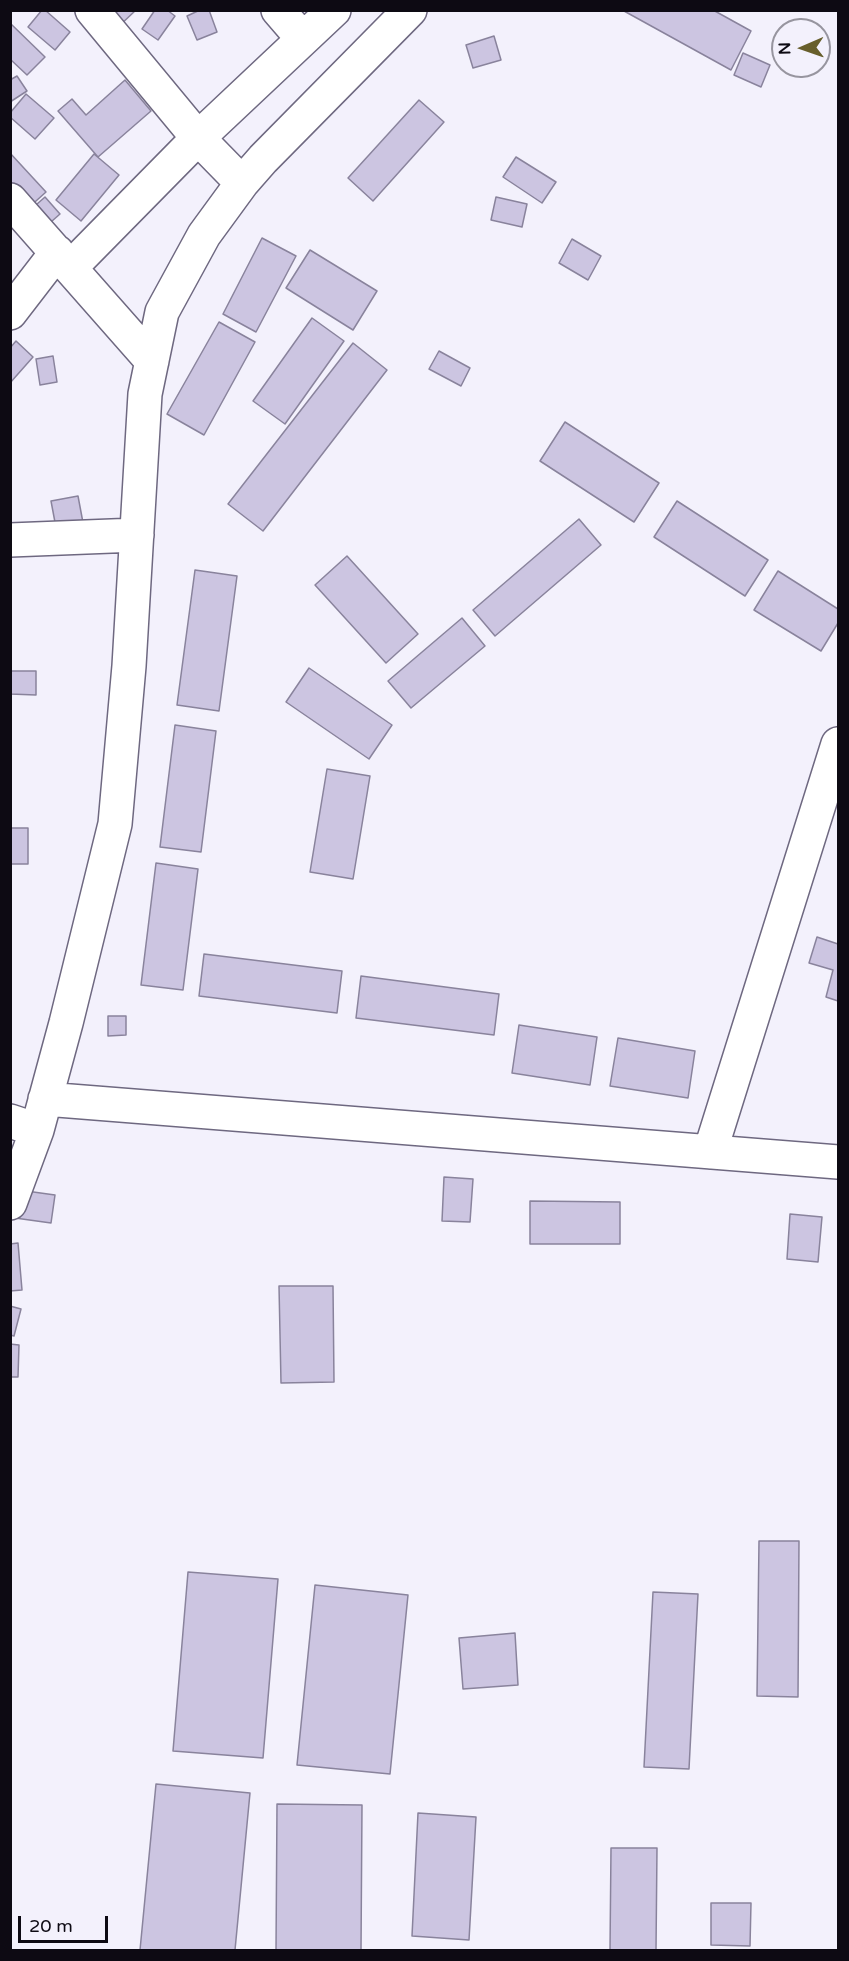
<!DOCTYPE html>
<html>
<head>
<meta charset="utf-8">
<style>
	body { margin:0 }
	#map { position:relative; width:849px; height:1961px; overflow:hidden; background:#f3f1fc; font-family:"Varela Round",sans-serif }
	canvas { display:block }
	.frame { position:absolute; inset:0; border:12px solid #0d0a13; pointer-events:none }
	.north { position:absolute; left:771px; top:18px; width:60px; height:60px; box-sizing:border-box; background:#f3f1fc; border:2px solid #97959f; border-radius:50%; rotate:268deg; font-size:16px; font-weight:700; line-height:24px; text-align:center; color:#0d0a13 }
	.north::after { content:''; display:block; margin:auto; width:21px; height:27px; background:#675e2b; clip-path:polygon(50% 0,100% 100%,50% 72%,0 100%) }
	.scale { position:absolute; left:18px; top:1916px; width:90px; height:27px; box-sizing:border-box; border:3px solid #0d0a13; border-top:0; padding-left:8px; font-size:18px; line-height:21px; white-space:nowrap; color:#0d0a13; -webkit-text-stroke:4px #f3f1fc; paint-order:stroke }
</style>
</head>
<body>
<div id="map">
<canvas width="849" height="1961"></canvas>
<div class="frame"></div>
<div class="north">N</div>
<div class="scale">20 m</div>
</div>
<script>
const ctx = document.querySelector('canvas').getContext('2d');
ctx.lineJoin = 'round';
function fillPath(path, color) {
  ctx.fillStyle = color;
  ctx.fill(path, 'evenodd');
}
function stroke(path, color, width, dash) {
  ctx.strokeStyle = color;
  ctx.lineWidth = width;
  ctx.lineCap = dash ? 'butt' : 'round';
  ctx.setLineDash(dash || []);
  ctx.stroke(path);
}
const building = new Path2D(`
	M 42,10 L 45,10 L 70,32 L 55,50 L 28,27 Z
	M 100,10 L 136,10 L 117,28 Z
	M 155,10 L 167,10 L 175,16 L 158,40 L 142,29 Z
	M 200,10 L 209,10 L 217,32 L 197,40 L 187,16 Z
	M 713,10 L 751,31 L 731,70 L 624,11 Z
	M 10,23 L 45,57 L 27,75 L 10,59 Z
	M 494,36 L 501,60 L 473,68 L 466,45 Z
	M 743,53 L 770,65 L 761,87 L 734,75 Z
	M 17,76 L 27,91 L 10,102 L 10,80 Z
	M 125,80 L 151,111 L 98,157 L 58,111 L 72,99 L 86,115 Z
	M 26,94 L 54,118 L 35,139 L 10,117 L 10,113 Z
	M 419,100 L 444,122 L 373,201 L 348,178 Z
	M 10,153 L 46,192 L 26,210 L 10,193 Z
	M 94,154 L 119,175 L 81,221 L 56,200 Z
	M 516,157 L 556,182 L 542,203 L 503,177 Z
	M 45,197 L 60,214 L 43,229 L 28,212 Z
	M 496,197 L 527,204 L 522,227 L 491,220 Z
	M 262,238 L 296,256 L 256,332 L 223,314 Z
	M 572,239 L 601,256 L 588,280 L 559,263 Z
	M 310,250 L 377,291 L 353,330 L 286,288 Z
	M 312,318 L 344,341 L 285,424 L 253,401 Z
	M 219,322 L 255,342 L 204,435 L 167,414 Z
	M 16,341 L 33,357 L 10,383 L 10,348 Z
	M 353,343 L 387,370 L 263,531 L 228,504 Z
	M 439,351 L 470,368 L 461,386 L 429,369 Z
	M 53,356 L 57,382 L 40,385 L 36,359 Z
	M 565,422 L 659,483 L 634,522 L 540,461 Z
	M 78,496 L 84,528 L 57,533 L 51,501 Z
	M 677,501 L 768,560 L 745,596 L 654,537 Z
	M 579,519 L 601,545 L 495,636 L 473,610 Z
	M 347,556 L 418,634 L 386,663 L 315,585 Z
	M 195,570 L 237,576 L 219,711 L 177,705 Z
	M 778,571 L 838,609 L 838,623 L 821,651 L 754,610 Z
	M 462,618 L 485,646 L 411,708 L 388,681 Z
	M 309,668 L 392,725 L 369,759 L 286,702 Z
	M 10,671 L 36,671 L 36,695 L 10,694 Z
	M 175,725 L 216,731 L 201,852 L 160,847 Z
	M 327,769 L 370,776 L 353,879 L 310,872 Z
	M 10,828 L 28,828 L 28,864 L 10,864 Z
	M 156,863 L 198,869 L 183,990 L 141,985 Z
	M 817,937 L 838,944 L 838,1001 L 826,997 L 833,970 L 809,963 Z
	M 204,954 L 342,971 L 337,1013 L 199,996 Z
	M 361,976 L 499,994 L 494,1035 L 356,1018 Z
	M 108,1016 L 126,1016 L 126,1035 L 108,1036 Z
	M 519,1025 L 597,1037 L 590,1085 L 512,1073 Z
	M 618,1038 L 695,1051 L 688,1098 L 610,1086 Z
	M 444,1177 L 473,1179 L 470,1222 L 442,1221 Z
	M 19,1190 L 55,1195 L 51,1223 L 15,1218 Z
	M 530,1201 L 620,1202 L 620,1244 L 530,1244 Z
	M 790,1214 L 822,1217 L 818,1262 L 787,1259 Z
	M 18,1243 L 22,1290 L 10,1291 L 10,1244 Z
	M 279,1286 L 333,1286 L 334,1382 L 281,1383 Z
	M 10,1306 L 21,1309 L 14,1336 L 10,1335 Z
	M 10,1344 L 19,1345 L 18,1377 L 10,1377 Z
	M 759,1541 L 799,1541 L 798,1697 L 757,1696 Z
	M 188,1572 L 278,1579 L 263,1758 L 173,1751 Z
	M 315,1585 L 408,1595 L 390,1774 L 297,1765 Z
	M 653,1592 L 698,1594 L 689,1769 L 644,1767 Z
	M 515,1633 L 518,1685 L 463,1689 L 459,1638 Z
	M 156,1784 L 250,1793 L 235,1950 L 140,1950 Z
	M 277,1804 L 362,1805 L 361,1950 L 276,1950 Z
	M 418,1813 L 476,1817 L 469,1940 L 412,1936 Z
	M 611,1848 L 657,1848 L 656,1950 L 610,1950 Z
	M 711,1903 L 751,1903 L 750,1946 L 711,1945 Z`);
const street = new Path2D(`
	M 92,10 L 198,138 L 242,183
	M 278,10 L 303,39
	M 10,200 L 152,361
	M 70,268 L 198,138 L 334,10
	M 10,313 L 57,252
	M 10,540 L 137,535
	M 45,1099 L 838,1162
	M 10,1121 L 37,1130
	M 710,1152 L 838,744
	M 10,1203 L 37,1130 L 66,1023 L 115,824 L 129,666 L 145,394 L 162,312 L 204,235 L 242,183 L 263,159 L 410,10`);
fillPath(building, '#ccc5e1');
stroke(building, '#89839c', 1.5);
stroke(street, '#6e6880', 36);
stroke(street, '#fff', 33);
</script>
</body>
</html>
